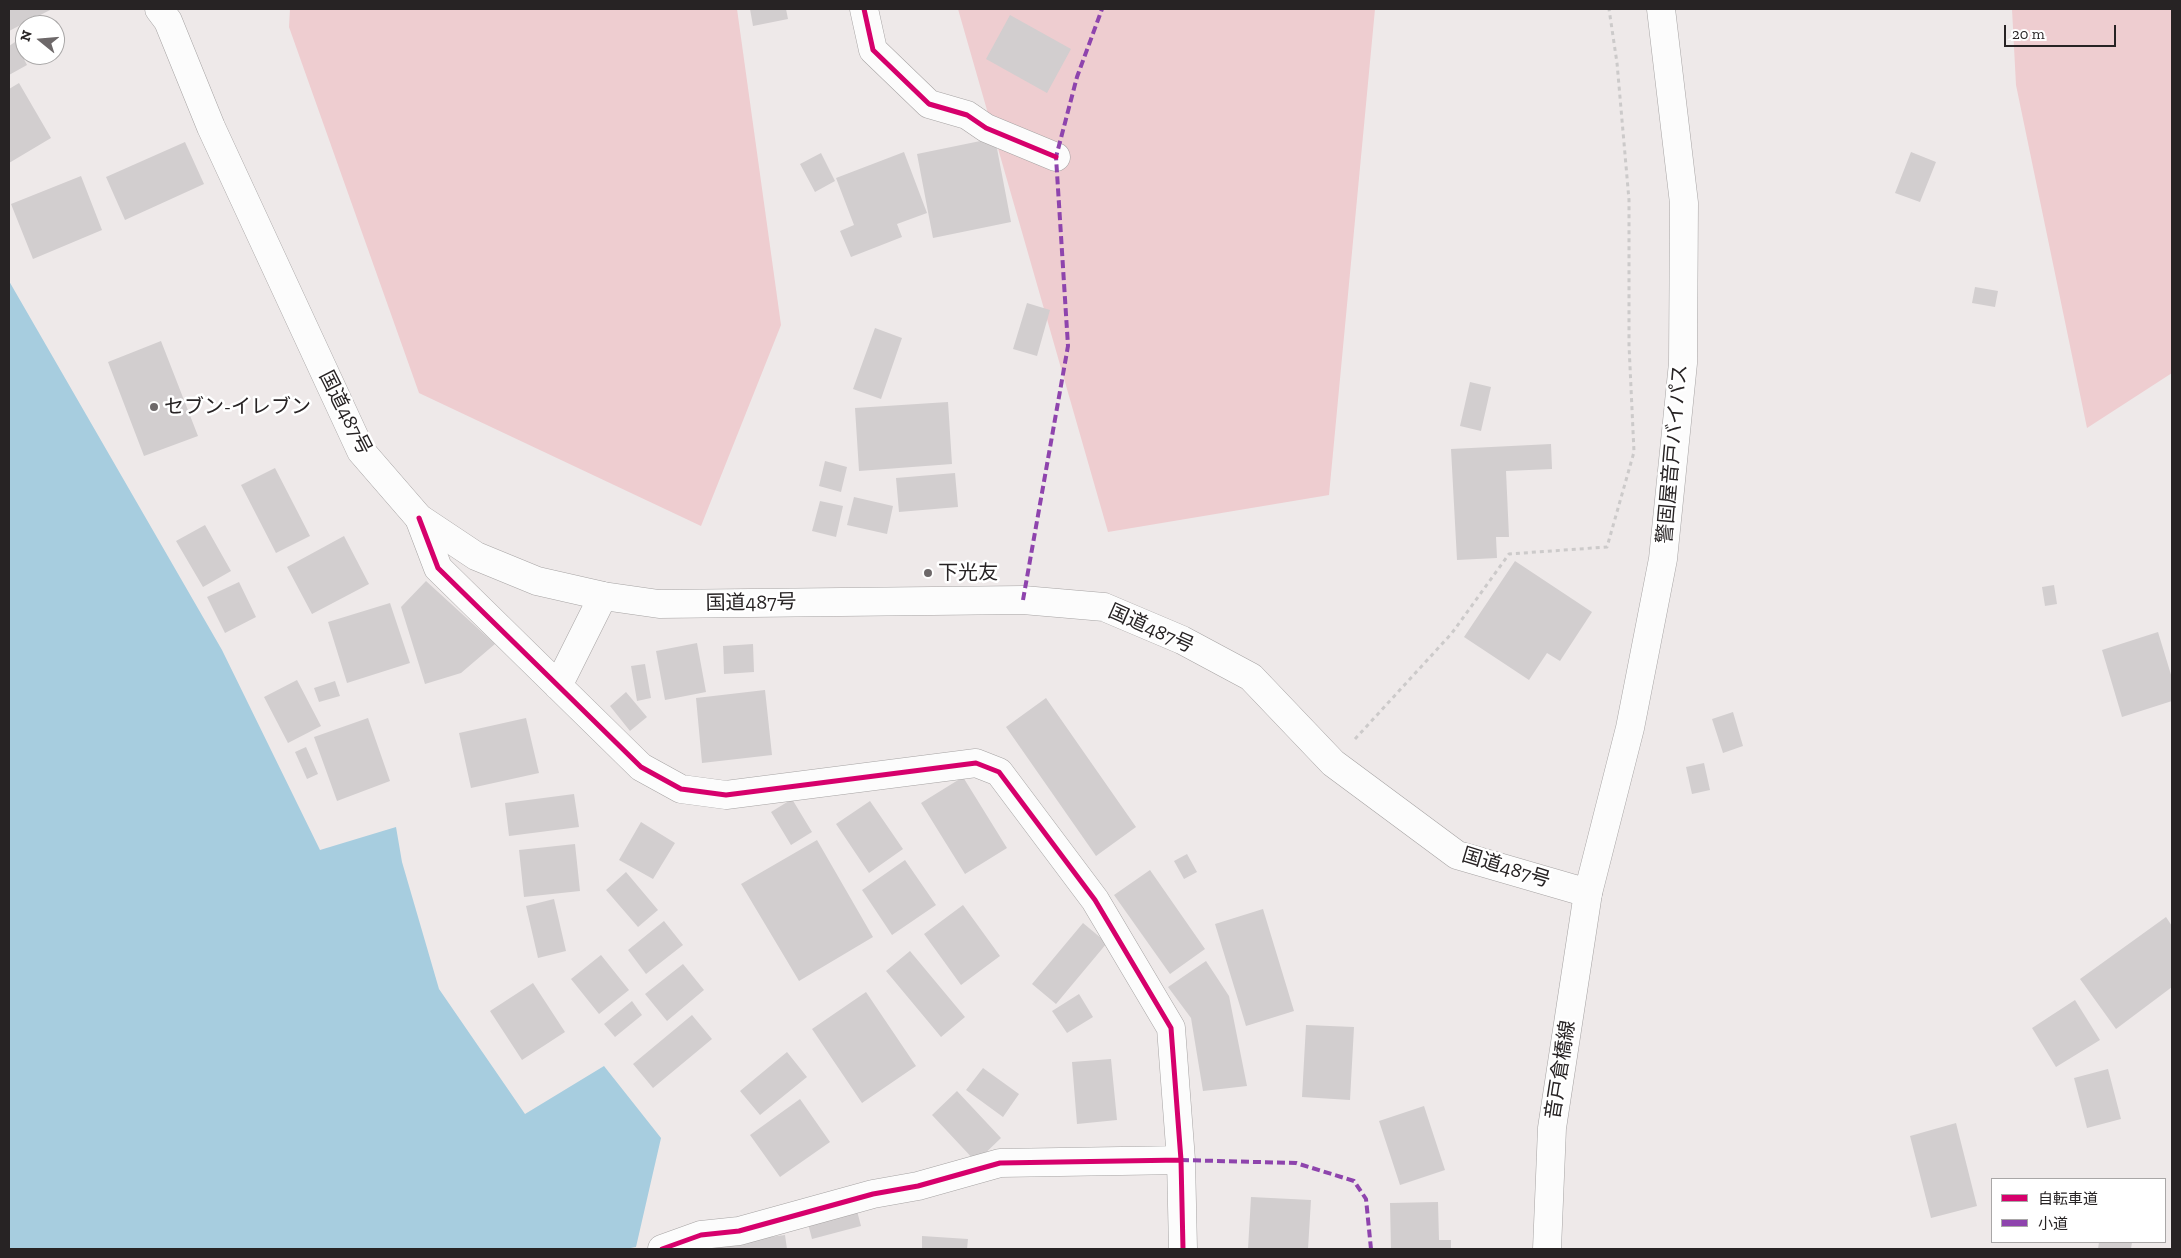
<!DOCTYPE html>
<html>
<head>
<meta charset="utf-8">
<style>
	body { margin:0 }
	#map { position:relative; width:2181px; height:1258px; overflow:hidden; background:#eee9e9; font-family:"Zilla Slab","Noto Sans JP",serif }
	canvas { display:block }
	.frame { position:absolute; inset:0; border:10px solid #272324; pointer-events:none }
	.legend { position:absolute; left:1991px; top:1178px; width:175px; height:65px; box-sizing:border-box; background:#fff; border:1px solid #a9a7a7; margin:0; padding:6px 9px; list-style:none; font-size:15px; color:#272324 }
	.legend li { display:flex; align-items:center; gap:10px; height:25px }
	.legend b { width:25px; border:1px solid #a9a7a7 }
	.north { position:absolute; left:15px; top:15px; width:50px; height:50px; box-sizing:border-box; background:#fff; border:1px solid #a9a7a7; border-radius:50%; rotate:287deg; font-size:14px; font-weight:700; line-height:20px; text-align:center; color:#272324 }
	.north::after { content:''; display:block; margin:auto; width:18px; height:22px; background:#6d6869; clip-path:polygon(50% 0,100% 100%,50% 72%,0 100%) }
	.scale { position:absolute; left:2004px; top:25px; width:112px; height:22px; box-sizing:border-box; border:2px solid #272324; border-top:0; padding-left:6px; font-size:15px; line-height:18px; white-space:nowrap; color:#272324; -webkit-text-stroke:4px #fff; paint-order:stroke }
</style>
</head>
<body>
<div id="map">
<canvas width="2181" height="1258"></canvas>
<div class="frame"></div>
<ul class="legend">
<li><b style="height:6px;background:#d6006c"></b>自転車道</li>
<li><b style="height:6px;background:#8e44ad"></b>小道</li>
</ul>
<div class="north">N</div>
<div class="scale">20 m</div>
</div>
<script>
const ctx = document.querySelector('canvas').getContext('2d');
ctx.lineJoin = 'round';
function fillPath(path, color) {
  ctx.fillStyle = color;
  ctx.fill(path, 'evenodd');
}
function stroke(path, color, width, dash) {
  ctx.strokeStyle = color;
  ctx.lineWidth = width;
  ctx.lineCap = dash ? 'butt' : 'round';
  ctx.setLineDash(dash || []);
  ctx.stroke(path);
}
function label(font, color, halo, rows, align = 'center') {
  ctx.font = font + ' "Zilla Slab","Noto Sans JP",serif';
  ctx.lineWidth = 5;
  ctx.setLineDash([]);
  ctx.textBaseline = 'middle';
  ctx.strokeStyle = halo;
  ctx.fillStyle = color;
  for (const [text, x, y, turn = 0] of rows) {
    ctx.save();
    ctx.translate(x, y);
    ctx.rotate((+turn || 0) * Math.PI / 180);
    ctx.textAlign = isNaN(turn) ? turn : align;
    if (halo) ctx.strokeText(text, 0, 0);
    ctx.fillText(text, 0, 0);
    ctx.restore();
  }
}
const green = new Path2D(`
	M 290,9 L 737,9 L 781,325 L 701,526 L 419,393 L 289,27 Z
	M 958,9 L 1375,9 L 1329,495 L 1108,532 Z
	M 2012,9 L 2172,9 L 2172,373 L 2087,428 L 2016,85 Z`);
const water = new Path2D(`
	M 9,281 L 222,650 L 320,850 L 396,827 L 402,862 L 439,989 L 525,1114 L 604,1066 L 661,1138 L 636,1247 L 625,1249 L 9,1249 Z`);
const building = new Path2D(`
	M 9,9 L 52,9 L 9,31 Z
	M 750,9 L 786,9 L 788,19 L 753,26 Z
	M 1010,15 L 1071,49 L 1047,93 L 986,59 Z
	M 15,42 L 27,65 L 9,75 L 9,46 Z
	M 19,83 L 51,138 L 9,163 L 9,89 Z
	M 995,138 L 1011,222 L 933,238 L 917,154 Z
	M 185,142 L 204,184 L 125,220 L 106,177 Z
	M 904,152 L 927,213 L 897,224 L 902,237 L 851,257 L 840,231 L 854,225 L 836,178 Z
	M 1911,152 L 1936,162 L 1920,202 L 1895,193 Z
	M 821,153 L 835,181 L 815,192 L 800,164 Z
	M 81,176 L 102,230 L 33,259 L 11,204 Z
	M 1975,287 L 1998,291 L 1995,307 L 1972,303 Z
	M 1027,303 L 1050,310 L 1037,356 L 1013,349 Z
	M 875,328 L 902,338 L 881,399 L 853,389 Z
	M 161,341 L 198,436 L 144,456 L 108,362 Z
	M 1470,382 L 1491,387 L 1481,431 L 1460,426 Z
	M 948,402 L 952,464 L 859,471 L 855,408 Z
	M 1551,444 L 1552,469 L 1506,471 L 1509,537 L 1496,537 L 1497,558 L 1457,560 L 1451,449 Z
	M 825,461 L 847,467 L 841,492 L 819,486 Z
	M 275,468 L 310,536 L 276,553 L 241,485 Z
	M 955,473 L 958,507 L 899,512 L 896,478 Z
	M 854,497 L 893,506 L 887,534 L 847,525 Z
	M 820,501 L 843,506 L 836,537 L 812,531 Z
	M 205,525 L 231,571 L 203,587 L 176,541 Z
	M 344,536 L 369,584 L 312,614 L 287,567 Z
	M 1515,561 L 1592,612 L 1560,661 L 1547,653 L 1529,680 L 1464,637 Z
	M 426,581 L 495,644 L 461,673 L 425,684 L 401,607 Z
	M 239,582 L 256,617 L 225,633 L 207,597 Z
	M 2054,585 L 2057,604 L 2045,606 L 2042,587 Z
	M 390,603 L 410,663 L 347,683 L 328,622 Z
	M 2158,632 L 2172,678 L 2172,701 L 2122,717 L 2102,650 Z
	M 697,643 L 706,692 L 665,700 L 656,651 Z
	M 753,644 L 754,672 L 724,674 L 723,646 Z
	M 645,664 L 651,698 L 637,701 L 631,666 Z
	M 297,680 L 321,726 L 288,743 L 264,697 Z
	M 335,681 L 340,696 L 319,702 L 314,688 Z
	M 765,690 L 772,755 L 702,763 L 696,698 Z
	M 626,692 L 647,717 L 630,731 L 610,706 Z
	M 1046,698 L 1136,827 L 1096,856 L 1006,727 Z
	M 1733,712 L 1743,746 L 1723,753 L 1712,719 Z
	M 368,718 L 390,781 L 337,801 L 314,737 Z
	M 526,718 L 539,773 L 471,788 L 459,733 Z
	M 306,747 L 318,774 L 307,779 L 295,752 Z
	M 1704,763 L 1710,790 L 1692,794 L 1686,767 Z
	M 963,777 L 1007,848 L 965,874 L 921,803 Z
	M 574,794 L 579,827 L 509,836 L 505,803 Z
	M 792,799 L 812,832 L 791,845 L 771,812 Z
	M 870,801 L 903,849 L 869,873 L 836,824 Z
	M 641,822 L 675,843 L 653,879 L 619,860 Z
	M 817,840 L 873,937 L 799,981 L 741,884 Z
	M 575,844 L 580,891 L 524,897 L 519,850 Z
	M 1187,854 L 1197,872 L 1184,879 L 1174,861 Z
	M 905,860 L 936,905 L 892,935 L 862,890 Z
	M 1150,870 L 1205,949 L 1170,974 L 1114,895 Z
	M 626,872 L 658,910 L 638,927 L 606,890 Z
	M 554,899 L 566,951 L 538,958 L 526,906 Z
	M 963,905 L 1000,956 L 961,985 L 924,934 Z
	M 1263,909 L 1294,1011 L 1246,1026 L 1215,924 Z
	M 2166,917 L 2172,926 L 2172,987 L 2116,1029 L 2080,979 Z
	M 664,921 L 683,945 L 646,974 L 628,950 Z
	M 1083,923 L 1107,943 L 1056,1004 L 1032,984 Z
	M 910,951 L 965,1017 L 941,1037 L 886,971 Z
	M 601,955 L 629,990 L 599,1014 L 571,979 Z
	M 1206,961 L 1229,996 L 1247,1086 L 1203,1091 L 1191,1018 L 1168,987 Z
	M 683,964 L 704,990 L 667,1021 L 645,994 Z
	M 533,983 L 565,1032 L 522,1060 L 490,1011 Z
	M 866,992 L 916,1066 L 862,1103 L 812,1029 Z
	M 1079,994 L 1093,1017 L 1067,1033 L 1052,1011 Z
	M 2075,1000 L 2100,1040 L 2056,1067 L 2032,1028 Z
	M 632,1001 L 642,1015 L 615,1037 L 604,1024 Z
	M 692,1015 L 712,1039 L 653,1088 L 633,1064 Z
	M 1306,1025 L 1354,1027 L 1350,1100 L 1302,1097 Z
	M 787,1052 L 807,1077 L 760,1115 L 740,1091 Z
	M 1111,1059 L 1117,1120 L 1077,1124 L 1072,1062 Z
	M 983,1068 L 1019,1094 L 1003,1117 L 966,1090 Z
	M 2108,1069 L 2121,1119 L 2087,1128 L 2074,1078 Z
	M 957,1091 L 1001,1138 L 976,1162 L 932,1115 Z
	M 800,1099 L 830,1142 L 780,1177 L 750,1135 Z
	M 1424,1106 L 1445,1170 L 1400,1185 L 1379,1121 Z
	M 1956,1123 L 1977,1206 L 1931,1218 L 1910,1136 Z
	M 1251,1197 L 1311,1200 L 1308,1249 L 1248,1249 Z
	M 1438,1202 L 1439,1240 L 1451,1240 L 1451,1249 L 1391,1249 L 1390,1203 Z
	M 856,1207 L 861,1226 L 812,1239 L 807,1220 Z
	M 785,1235 L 787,1249 L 709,1249 L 708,1245 Z
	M 922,1236 L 968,1239 L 967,1249 L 922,1249 Z
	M 2099,1242 L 2132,1242 L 2131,1249 L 2098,1249 Z`);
const path = new Path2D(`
	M 1355,739 L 1452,633 L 1509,554 L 1607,547 L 1634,452 L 1629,345 L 1629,200 L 1617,63 L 1609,9`);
const street = new Path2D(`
	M 864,9 L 873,50 L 929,104 L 967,115 L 986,128 L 1056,157
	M 419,518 L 438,568 L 641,767 L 681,789 L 726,795 L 976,763 L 999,772 L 1095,900 L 1171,1028 L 1181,1160 L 1183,1249
	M 558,686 L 603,596
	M 662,1249 L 701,1235 L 739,1231 L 873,1194 L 918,1186 L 1000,1163 L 1181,1160`);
const primary = new Path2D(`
	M 1547,1249 L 1552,1128 L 1588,893`);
const highway = new Path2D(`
	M 159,9 L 168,21 L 211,127 L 361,451 L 419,518 L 476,556 L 537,581 L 603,596 L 659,604 L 1023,600 L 1104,607 L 1182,640 L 1251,677 L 1333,763 L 1457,855 L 1588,893 L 1630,728 L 1663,559 L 1683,363 L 1684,203 L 1661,9`);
const quiet = new Path2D(`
	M 1023,600 L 1068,346 L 1056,157 L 1077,77 L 1102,9
	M 1181,1160 L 1296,1163 L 1354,1181 L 1366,1199 L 1371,1249`);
const cycleway = new Path2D(`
	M 864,9 L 873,50 L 929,104 L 967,115 L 986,128 L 1056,157
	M 419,518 L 438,568 L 641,767 L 681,789 L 726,795 L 976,763 L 999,772 L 1095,900 L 1171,1028 L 1181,1160 L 1183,1249
	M 662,1249 L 701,1235 L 739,1231 L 873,1194 L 918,1186 L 1000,1163 L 1181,1160`);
const markers = [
	[154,407,5,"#6d6869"],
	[928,573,5,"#6d6869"]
];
const poiNames = [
	["セブン-イレブン",164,407],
	["下光友",938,573]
];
const streetNames = [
	["国道487号",345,413,63],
	["警固屋音戸バイパス",1673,454,-85],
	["国道487号",751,603,-1],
	["国道487号",1151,629,24],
	["国道487号",1506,868,17],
	["音戸倉橋線",1561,1070,-81]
];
fillPath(green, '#eecdd0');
fillPath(water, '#a7cddf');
fillPath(building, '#d2cecf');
stroke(street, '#a6a3a3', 29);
stroke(primary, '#a6a3a3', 29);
stroke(highway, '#a6a3a3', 29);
stroke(path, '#cccaca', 3, [4, 4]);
stroke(street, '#fcfcfc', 28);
stroke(primary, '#fcfcfc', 28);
stroke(highway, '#fcfcfc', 28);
stroke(quiet, '#8e44ad', 4, [8, 4]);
stroke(cycleway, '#d6006c', 5);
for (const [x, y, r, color] of markers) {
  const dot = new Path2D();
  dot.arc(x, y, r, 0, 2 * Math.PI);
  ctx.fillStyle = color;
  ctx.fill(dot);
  stroke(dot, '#fff', 2);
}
label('20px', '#272324', '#fff', poiNames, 'left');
label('20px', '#272324', '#fff', streetNames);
</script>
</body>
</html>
